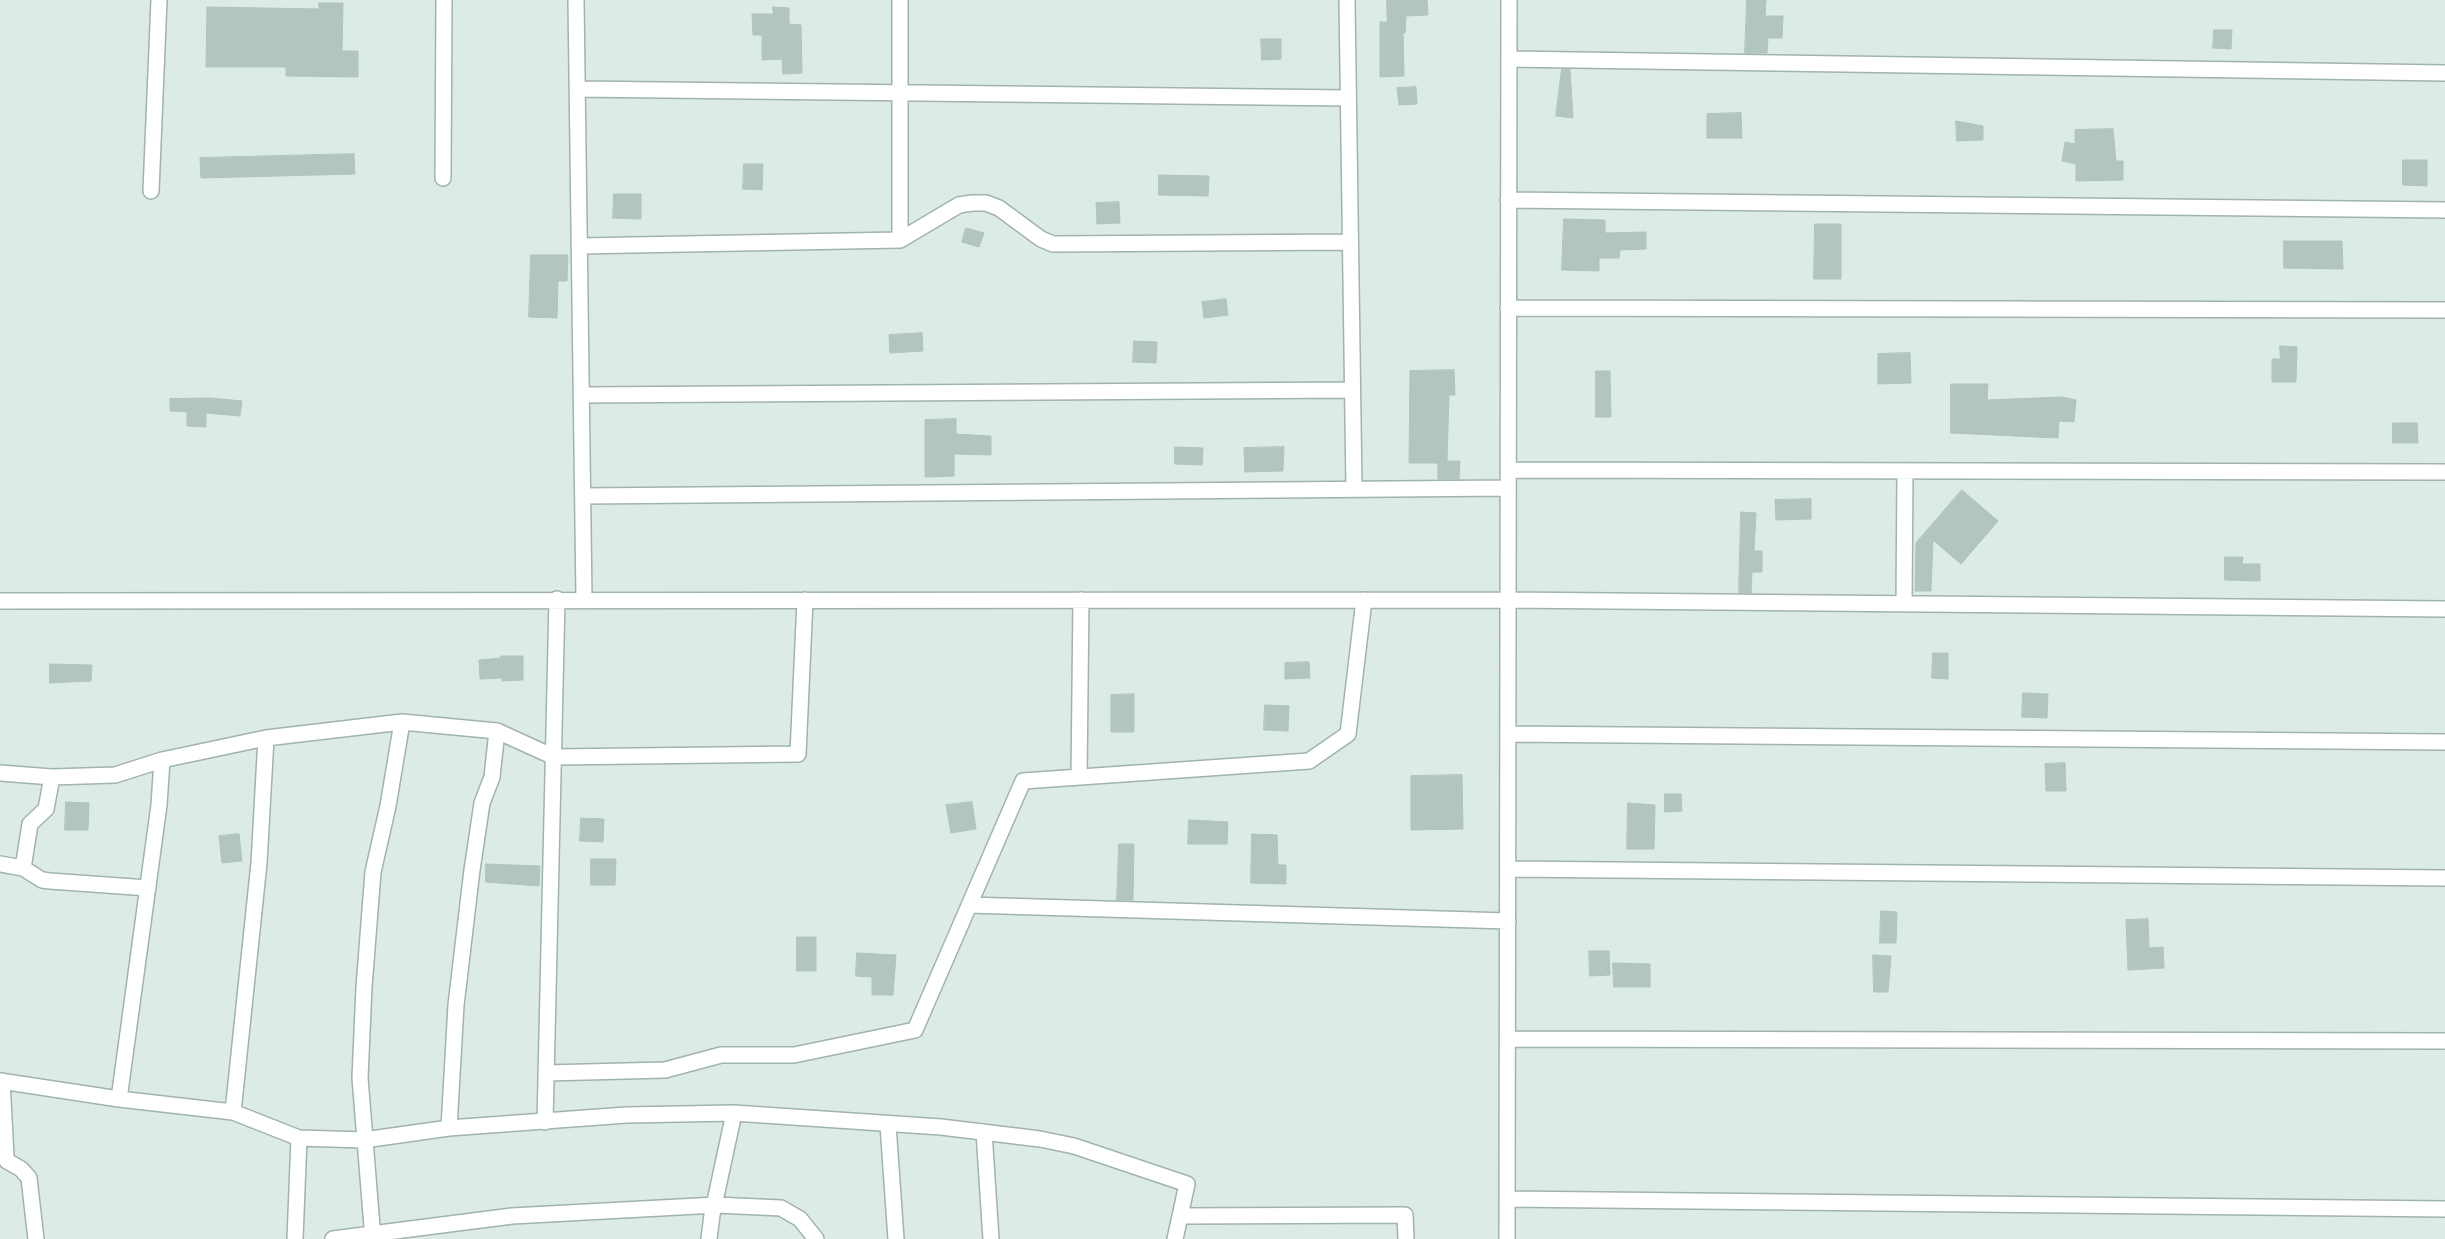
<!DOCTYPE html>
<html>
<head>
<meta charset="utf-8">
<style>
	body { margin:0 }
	canvas { display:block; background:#ddebe7 }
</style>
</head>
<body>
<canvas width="2445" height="1239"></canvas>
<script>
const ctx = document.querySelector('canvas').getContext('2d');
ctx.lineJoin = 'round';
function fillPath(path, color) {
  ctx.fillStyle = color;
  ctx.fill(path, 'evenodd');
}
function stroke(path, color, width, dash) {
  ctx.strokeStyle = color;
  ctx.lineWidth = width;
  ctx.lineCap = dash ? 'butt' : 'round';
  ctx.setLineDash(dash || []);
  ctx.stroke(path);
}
const building = new Path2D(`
	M 1387,0 L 1427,0 L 1428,15 L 1406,16 L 1405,33 L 1403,33 L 1404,76 L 1380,77 L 1380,22 L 1387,22 Z
	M 1747,0 L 1766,0 L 1765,16 L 1783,16 L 1782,38 L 1768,38 L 1767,53 L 1745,53 Z
	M 319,3 L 343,3 L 342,51 L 358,51 L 358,77 L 286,76 L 286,67 L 206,67 L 207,7 L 319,9 Z
	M 773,7 L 789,8 L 789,24 L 801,25 L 802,73 L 783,74 L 782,59 L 762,60 L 762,35 L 753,35 L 752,14 L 773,14 Z
	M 2214,30 L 2232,30 L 2231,49 L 2213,48 Z
	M 1261,39 L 1281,39 L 1281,59 L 1262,60 Z
	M 1562,69 L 1570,69 L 1573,118 L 1556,116 Z
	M 1416,87 L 1417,104 L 1399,105 L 1397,88 Z
	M 1741,113 L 1742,138 L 1707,138 L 1707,114 Z
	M 1956,121 L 1983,126 L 1983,140 L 1957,141 Z
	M 2113,129 L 2116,161 L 2123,161 L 2123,180 L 2076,181 L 2076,164 L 2062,161 L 2065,142 L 2075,144 L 2075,130 Z
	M 354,154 L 355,174 L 201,178 L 200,158 Z
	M 2403,160 L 2427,160 L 2427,186 L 2403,185 Z
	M 744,164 L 763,164 L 762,190 L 743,189 Z
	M 1159,175 L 1209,176 L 1208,196 L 1159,195 Z
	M 614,194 L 641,194 L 641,219 L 613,218 Z
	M 1119,202 L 1120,223 L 1097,224 L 1096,203 Z
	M 1564,219 L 1605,220 L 1605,233 L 1646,232 L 1646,249 L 1620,250 L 1619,258 L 1599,258 L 1599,271 L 1562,270 Z
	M 1815,224 L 1841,224 L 1841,279 L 1814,279 Z
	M 966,228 L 984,233 L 979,247 L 962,242 Z
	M 2284,241 L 2342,241 L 2343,269 L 2284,268 Z
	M 531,255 L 568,255 L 567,281 L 558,281 L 557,318 L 529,317 Z
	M 1226,299 L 1228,315 L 1204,318 L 1202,302 Z
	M 922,333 L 923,351 L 890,353 L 889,335 Z
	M 1134,341 L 1157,342 L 1156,363 L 1133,362 Z
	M 2280,346 L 2297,347 L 2296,382 L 2272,382 L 2272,359 L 2280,359 Z
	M 1910,353 L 1911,383 L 1878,384 L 1878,354 Z
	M 1454,370 L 1455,395 L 1449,395 L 1447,461 L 1460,461 L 1459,479 L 1438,479 L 1438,463 L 1409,463 L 1410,371 Z
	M 1596,371 L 1610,371 L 1611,417 L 1596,417 Z
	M 1951,384 L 1988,384 L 1987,400 L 2062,397 L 2076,400 L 2074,422 L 2059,421 L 2058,438 L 1951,433 Z
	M 211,398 L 242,401 L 240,416 L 206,413 L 206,427 L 187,426 L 187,412 L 170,411 L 170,399 Z
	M 956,419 L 956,434 L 991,436 L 991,455 L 954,454 L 954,476 L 925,477 L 925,420 Z
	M 2393,423 L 2417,423 L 2418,443 L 2393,443 Z
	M 1175,447 L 1203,448 L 1202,465 L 1175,464 Z
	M 1284,447 L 1283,471 L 1245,472 L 1244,448 Z
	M 1962,490 L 1998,521 L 1961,564 L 1933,540 L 1931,591 L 1915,591 L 1916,543 Z
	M 1811,499 L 1811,519 L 1776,520 L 1775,500 Z
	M 1741,512 L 1756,513 L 1754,551 L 1762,551 L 1762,572 L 1752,572 L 1751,593 L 1739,593 Z
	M 2225,557 L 2243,557 L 2242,564 L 2260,564 L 2260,581 L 2225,580 Z
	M 1933,653 L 1948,653 L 1948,679 L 1932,678 Z
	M 501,656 L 523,656 L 523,680 L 502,681 L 502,678 L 480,679 L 479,660 L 501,658 Z
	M 1309,662 L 1310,678 L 1285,679 L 1285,663 Z
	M 50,664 L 92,665 L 91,681 L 50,683 Z
	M 2023,693 L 2048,694 L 2047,718 L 2022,717 Z
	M 1134,694 L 1134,732 L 1111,732 L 1111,695 Z
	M 1265,705 L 1289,706 L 1288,731 L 1264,730 Z
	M 2065,763 L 2066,791 L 2046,791 L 2045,764 Z
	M 1462,775 L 1463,829 L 1411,830 L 1411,776 Z
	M 1665,794 L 1681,794 L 1682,811 L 1665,812 Z
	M 66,802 L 89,803 L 88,830 L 65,830 Z
	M 972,802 L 976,829 L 951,833 L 946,805 Z
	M 1628,803 L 1655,805 L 1654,849 L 1627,849 Z
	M 581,818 L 604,819 L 603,842 L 580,841 Z
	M 1189,820 L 1228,822 L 1227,844 L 1188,844 Z
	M 239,834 L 242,861 L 222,863 L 219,836 Z
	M 1252,834 L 1277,835 L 1278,865 L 1286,865 L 1286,884 L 1251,883 Z
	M 1119,844 L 1134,844 L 1133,900 L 1117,900 Z
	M 591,859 L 616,859 L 615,885 L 591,885 Z
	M 486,864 L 540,866 L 539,886 L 486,882 Z
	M 1881,911 L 1897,912 L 1896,943 L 1880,943 Z
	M 2148,919 L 2149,948 L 2163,947 L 2164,968 L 2128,970 L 2126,920 Z
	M 797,937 L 816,937 L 816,971 L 797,971 Z
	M 1589,951 L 1609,951 L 1610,975 L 1590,976 Z
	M 857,953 L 896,955 L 893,995 L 872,995 L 872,977 L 856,976 Z
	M 1873,955 L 1891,956 L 1888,992 L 1874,992 Z
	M 1613,963 L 1650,964 L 1650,987 L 1614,987 Z`);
const street = new Path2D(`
	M 576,0 L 584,599
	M 900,0 L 900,240
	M 1347,0 L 1354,489
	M 1509,59 L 2445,73
	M 577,89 L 1348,98
	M 443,178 L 444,0
	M 151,191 L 159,0
	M 1508,200 L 2445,210
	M 579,246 L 900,240 L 959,205 L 972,203 L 986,203 L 999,208 L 1041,239 L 1053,244 L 1350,242
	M 1508,308 L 2445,310
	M 581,395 L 1352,390
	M 1508,470 L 2445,472
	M 583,496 L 1508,488
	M 0,601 L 1508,600 L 2445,609
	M 1904,604 L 1905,471
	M 402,722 L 497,731 L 492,777 L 482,803 L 472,870 L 456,1005 L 449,1128
	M 497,731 L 554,757 L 798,754 L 805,600
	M 1508,734 L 2445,742
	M 0,773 L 52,777 L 115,775 L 162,760 L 266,738 L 402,722 L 388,806 L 373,872 L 364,987 L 360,1078 L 373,1239
	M 1079,777 L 1081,600
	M 0,864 L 23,868 L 42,880 L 50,881 L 148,888
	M 23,868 L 30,824 L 46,809 L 52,777
	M 1508,869 L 2445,878
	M 969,905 L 1508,921
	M 1508,1039 L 2445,1041
	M 546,1073 L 665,1070 L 721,1055 L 794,1055 L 915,1030 L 1023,781 L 1309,761 L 1348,734 L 1364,600
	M 0,1081 L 119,1099 L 233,1112 L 299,1138 L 364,1140 L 449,1128 L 626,1115 L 734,1113 L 941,1127 L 1040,1139 L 1074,1146 L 1187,1184 L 1175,1239
	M 2,1081 L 6,1156 L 7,1161 L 21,1169 L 29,1178 L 36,1239
	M 119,1099 L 159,805 L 162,760
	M 233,1112 L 259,863 L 266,738
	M 545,1122 L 557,599
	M 888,1125 L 896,1239
	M 984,1132 L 991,1239
	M 1507,1199 L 2445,1209
	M 1181,1216 L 1405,1215 L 1406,1239
	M 295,1239 L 299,1138
	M 333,1239 L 512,1216 L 716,1205 L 781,1208 L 800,1219 L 816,1239
	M 709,1239 L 712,1215 L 734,1113
	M 1507,1239 L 1509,0`);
fillPath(building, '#b2c5c0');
stroke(building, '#afc4bf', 1);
stroke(street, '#a0b3af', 18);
stroke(street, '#fff', 15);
</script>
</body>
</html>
